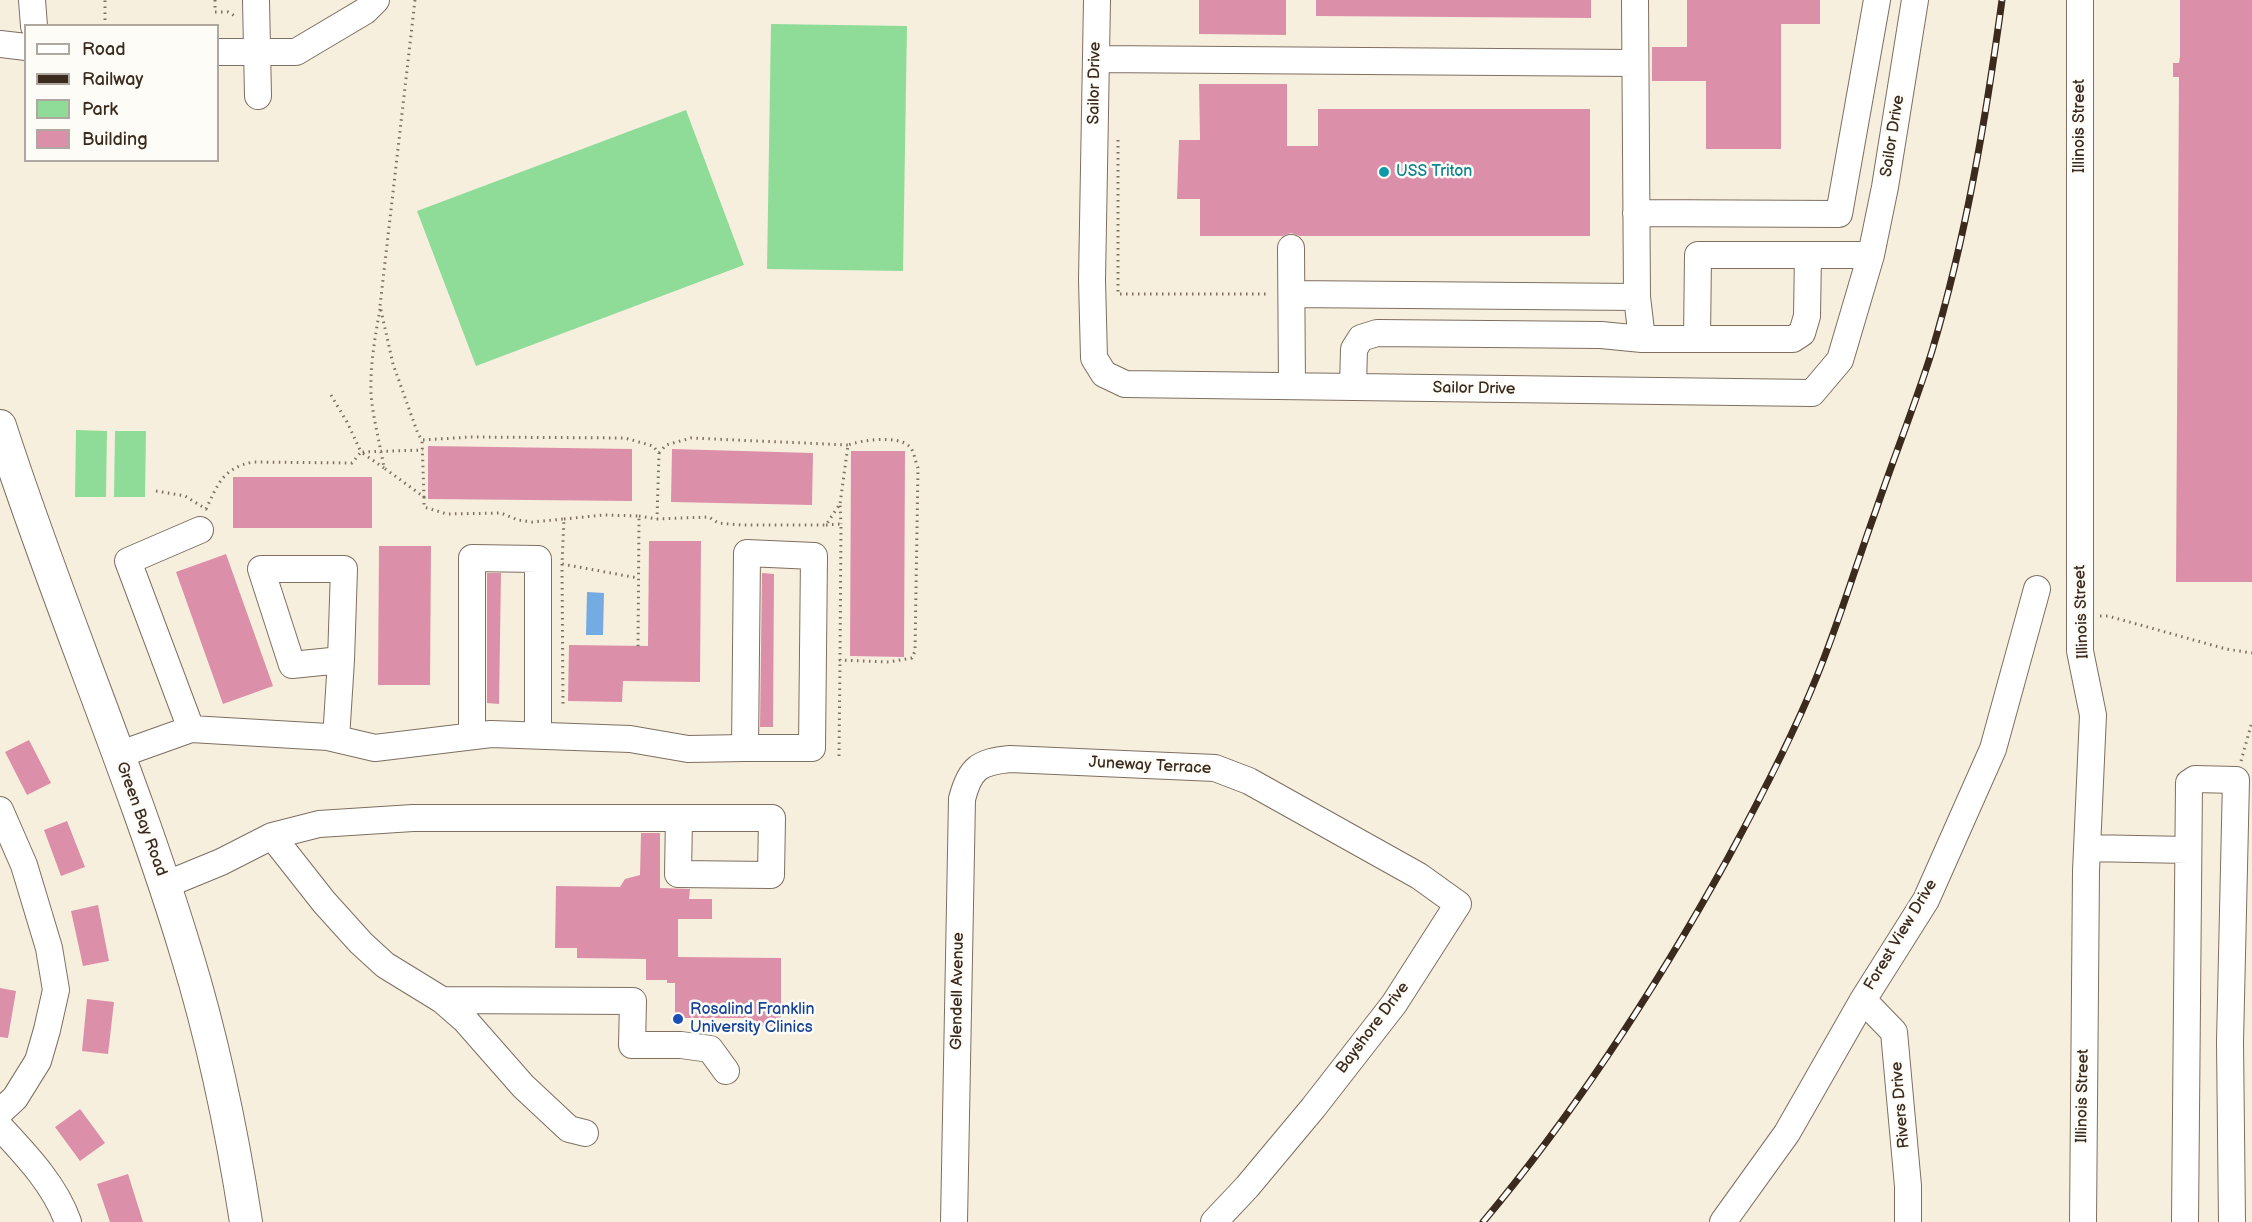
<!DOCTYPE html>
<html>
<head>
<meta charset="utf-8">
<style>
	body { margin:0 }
	#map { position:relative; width:2252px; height:1222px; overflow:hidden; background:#f7efde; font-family:"Balsamiq Sans",sans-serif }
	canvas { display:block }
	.legend { position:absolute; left:24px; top:24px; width:195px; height:138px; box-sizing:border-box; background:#fdfcf7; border:2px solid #afa8a0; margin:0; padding:8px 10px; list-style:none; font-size:18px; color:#3b2a1e }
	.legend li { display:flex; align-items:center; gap:12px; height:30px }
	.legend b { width:30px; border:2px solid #afa8a0 }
</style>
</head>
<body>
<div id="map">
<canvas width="2252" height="1222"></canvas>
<ul class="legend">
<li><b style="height:8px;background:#fff"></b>Road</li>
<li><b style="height:8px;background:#3b2a1e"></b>Railway</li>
<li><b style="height:16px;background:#8fdc99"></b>Park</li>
<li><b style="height:16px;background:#dc8fa8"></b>Building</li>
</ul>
</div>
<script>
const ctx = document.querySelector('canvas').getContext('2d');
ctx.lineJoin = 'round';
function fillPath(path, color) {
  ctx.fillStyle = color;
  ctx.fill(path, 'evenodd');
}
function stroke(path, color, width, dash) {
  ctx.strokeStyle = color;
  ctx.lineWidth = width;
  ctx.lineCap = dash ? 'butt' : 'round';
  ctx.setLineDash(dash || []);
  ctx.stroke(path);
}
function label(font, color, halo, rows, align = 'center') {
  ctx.font = font + ' "Balsamiq Sans",sans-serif';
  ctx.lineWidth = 5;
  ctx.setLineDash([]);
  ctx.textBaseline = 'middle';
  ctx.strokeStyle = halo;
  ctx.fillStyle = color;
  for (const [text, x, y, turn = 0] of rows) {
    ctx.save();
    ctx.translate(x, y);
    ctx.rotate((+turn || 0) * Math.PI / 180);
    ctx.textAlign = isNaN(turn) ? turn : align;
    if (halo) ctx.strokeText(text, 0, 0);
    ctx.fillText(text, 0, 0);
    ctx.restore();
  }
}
const green = new Path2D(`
	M 771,24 L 907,26 L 903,271 L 767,269 Z
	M 686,110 L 744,265 L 476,366 L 417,211 Z
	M 76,430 L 107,431 L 106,497 L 75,497 Z
	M 115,431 L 146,431 L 145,497 L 114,497 Z`);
const water = new Path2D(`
	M 587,592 L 604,593 L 603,635 L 586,635 Z`);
const building = new Path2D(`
	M 1199,0 L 1286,0 L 1286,35 L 1199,34 Z
	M 1316,0 L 1591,0 L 1591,18 L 1316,16 Z
	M 1687,0 L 1820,0 L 1820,24 L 1781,24 L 1781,149 L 1706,149 L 1706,81 L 1652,81 L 1652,47 L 1687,47 Z
	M 2180,0 L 2252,0 L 2252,582 L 2176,582 L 2179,77 L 2173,77 L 2173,63 L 2179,63 L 2180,56 Z
	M 1199,84 L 1287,84 L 1287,146 L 1318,146 L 1318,109 L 1590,109 L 1590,236 L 1300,236 L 1291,233 L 1282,236 L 1200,236 L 1200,199 L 1177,199 L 1179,140 L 1200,140 Z
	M 428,446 L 632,449 L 632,501 L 428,499 Z
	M 672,449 L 813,453 L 812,505 L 671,502 Z
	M 851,451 L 905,451 L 904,657 L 850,656 Z
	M 233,477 L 372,477 L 372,528 L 233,528 Z
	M 649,541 L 701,541 L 700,682 L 623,681 L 622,702 L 568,701 L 569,645 L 648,646 Z
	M 379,546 L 431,546 L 430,685 L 378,685 Z
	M 226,554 L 273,686 L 223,704 L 176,572 Z
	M 487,573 L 501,573 L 499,704 L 487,703 Z
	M 762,573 L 774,574 L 773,727 L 760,727 Z
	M 29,740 L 51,783 L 27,795 L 5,752 Z
	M 67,821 L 85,867 L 61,876 L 44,830 Z
	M 641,833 L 660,833 L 660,888 L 690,889 L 689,899 L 712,899 L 712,919 L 678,919 L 678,957 L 781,958 L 781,1026 L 751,1026 L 751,1018 L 675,1018 L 675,983 L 667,983 L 667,980 L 646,980 L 646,959 L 577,958 L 577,948 L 555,948 L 556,886 L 620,887 L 625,879 L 640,875 Z
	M 98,905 L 109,961 L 83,966 L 71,911 Z
	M 0,988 L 16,991 L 8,1038 L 0,1037 Z
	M 87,999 L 114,1002 L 108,1054 L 82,1051 Z
	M 80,1109 L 105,1143 L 80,1161 L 55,1127 Z
	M 128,1174 L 143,1222 L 110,1222 L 97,1184 Z`);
const path = new Path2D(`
	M 215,0 L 215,12 L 228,12 L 235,16
	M 415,0 L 380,306 L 393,364 L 418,434 L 422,440 L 471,437 L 625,438 L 653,446 L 659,453 L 657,519
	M 105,26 L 105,0
	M 1118,140 L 1118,294 L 1269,294
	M 380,309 C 375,337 370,365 371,394 C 373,419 380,443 384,468 L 424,497 L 422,440
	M 331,395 L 347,422 L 361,452 L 423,450
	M 659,453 L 666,445 L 691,438 L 848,445
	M 156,491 L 185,496 L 206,509 C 218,484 223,468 253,462 L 352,463 L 361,452 L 384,468
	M 424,497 L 424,507 L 447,514 L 501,513 L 518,520 L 532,522 L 564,519 L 562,564 L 638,578
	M 639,516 L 657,519 L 709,517 L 718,523 L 741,525 L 826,525 L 840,504 L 841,524
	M 564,519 L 603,515 L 639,516 L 638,649
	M 826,525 L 841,524 L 840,660 L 889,662 L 912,658 L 915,651 L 918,468 C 915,461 914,450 909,446 C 897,435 862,440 848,445 L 840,504
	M 562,564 L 563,705
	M 2100,616 L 2108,616 L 2226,649 L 2252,653
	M 839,756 L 840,660
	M 2241,761 L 2252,722`);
const minor = new Path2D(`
	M 32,0 L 34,26
	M 256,0 L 258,96
	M 1097,0 L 1092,280 L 1094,358 L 1104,374 L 1125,384 L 1812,393 L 1840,360 L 1871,255 L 1885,187 L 1915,0
	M 1635,0 L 1637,297 L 1642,339 L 1697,339
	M 2080,0 L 2080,651 L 2093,715 L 2086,871 L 2083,1222
	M 0,44 L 26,47
	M 218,52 L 296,52 L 365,11 L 376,0
	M 1096,59 L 1635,63
	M 1636,213 L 1839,214 L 1877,0
	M 1291,248 L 1292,386
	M 1808,255 L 1807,316 L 1802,333 L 1793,339 L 1697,339 L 1698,255 L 1871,255
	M 1292,294 L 1637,297
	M 1353,387 L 1354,349 L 1361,338 L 1377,333 L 1601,335 L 1642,339
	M 747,553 L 814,556 L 812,748 L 745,748 Z
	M 261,569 L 344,569 L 341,660 L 292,665 Z
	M 191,729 L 128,561 L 200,530
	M 472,736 L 472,558 L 538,559 L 538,735
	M 336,739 L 341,660
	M 118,755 L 191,729 L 328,737 L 375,748 L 491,734 L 630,739 L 688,749 L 745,748
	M 0,810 L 24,865 L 49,948 L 56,990 L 47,1030 L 38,1061 L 15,1098 L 0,1112
	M 272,836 L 324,902 L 361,943 L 385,965 L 442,1000 L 465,1020 L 523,1086 L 569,1129 L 585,1133
	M 2087,848 L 2188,850
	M 165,885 L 221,862 L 272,836 L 319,824 L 413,818 L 772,818 L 771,875 L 678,874 L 679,818
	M 442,1000 L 633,1001 L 632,1045 L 681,1045 L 710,1049 L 726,1071
	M 1863,1000 L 1894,1032 L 1908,1186 L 1908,1222
	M 0,1127 C 26,1155 55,1185 68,1222
	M 954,1222 L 962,799 C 970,768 979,762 1010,759 L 1215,768 L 1249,781 L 1419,876 L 1458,904 L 1394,1004 L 1313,1108 L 1247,1187 L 1214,1222
	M 1723,1222 L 1787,1133 L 1863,1000 L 1926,900 L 1993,749 L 2037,589
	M 2185,1222 L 2189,783 L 2195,779 L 2236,780 L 2230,1042 L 2232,1222`);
const major = new Path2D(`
	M 0,426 C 57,603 132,774 186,952 C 213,1040 232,1131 246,1222`);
const rail = new Path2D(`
	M 1483,1222 C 1577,1110 1657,986 1728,858 C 1760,799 1792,738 1817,676 C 1839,622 1856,565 1876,510 C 1894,457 1915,405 1932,351 C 1966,237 1986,118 2002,0`);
const markers = [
	[1384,172,6,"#0f9aa8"],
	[678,1019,6,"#1a4fb4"]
];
const streetNames = [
	["Sailor Drive",1095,83,-89],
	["Illinois Street",2080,126,-90],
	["Sailor Drive",1893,136,-81],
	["Sailor Drive",1474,389,1],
	["Illinois Street",2082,612,-92],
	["Juneway Terrace",1150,766,3],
	["Green Bay Road",141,819,70],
	["Forest View Drive",1901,935,-59],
	["Glendell Avenue",958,991,-89],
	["Bayshore Drive",1373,1028,-53],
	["Illinois Street",2083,1096,-89],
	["Rivers Drive",1901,1105,-95]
];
const cultureNames = [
	["USS Triton",1396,172]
];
const transitNames = [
	["Rosalind Franklin",690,1010],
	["University Clinics",690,1028]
];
fillPath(green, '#8fdc99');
fillPath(water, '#74abe2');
fillPath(building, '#dc8fa8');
stroke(minor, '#7d6f61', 28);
stroke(major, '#7d6f61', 34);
stroke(path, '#7d6f61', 3, [1.5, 4.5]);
stroke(minor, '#fff', 26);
stroke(major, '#fff', 32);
stroke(rail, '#3b2a1e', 7);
stroke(rail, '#fdfcf7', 4.5, [14]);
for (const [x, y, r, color] of markers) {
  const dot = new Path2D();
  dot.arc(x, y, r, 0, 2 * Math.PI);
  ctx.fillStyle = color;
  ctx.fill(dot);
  stroke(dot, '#fdfcf7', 2);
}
label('16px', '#3b2a1e', '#fdfcf7', streetNames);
label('16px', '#0d838f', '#fdfcf7', cultureNames, 'left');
label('16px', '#164399', '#fdfcf7', transitNames, 'left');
</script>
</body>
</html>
